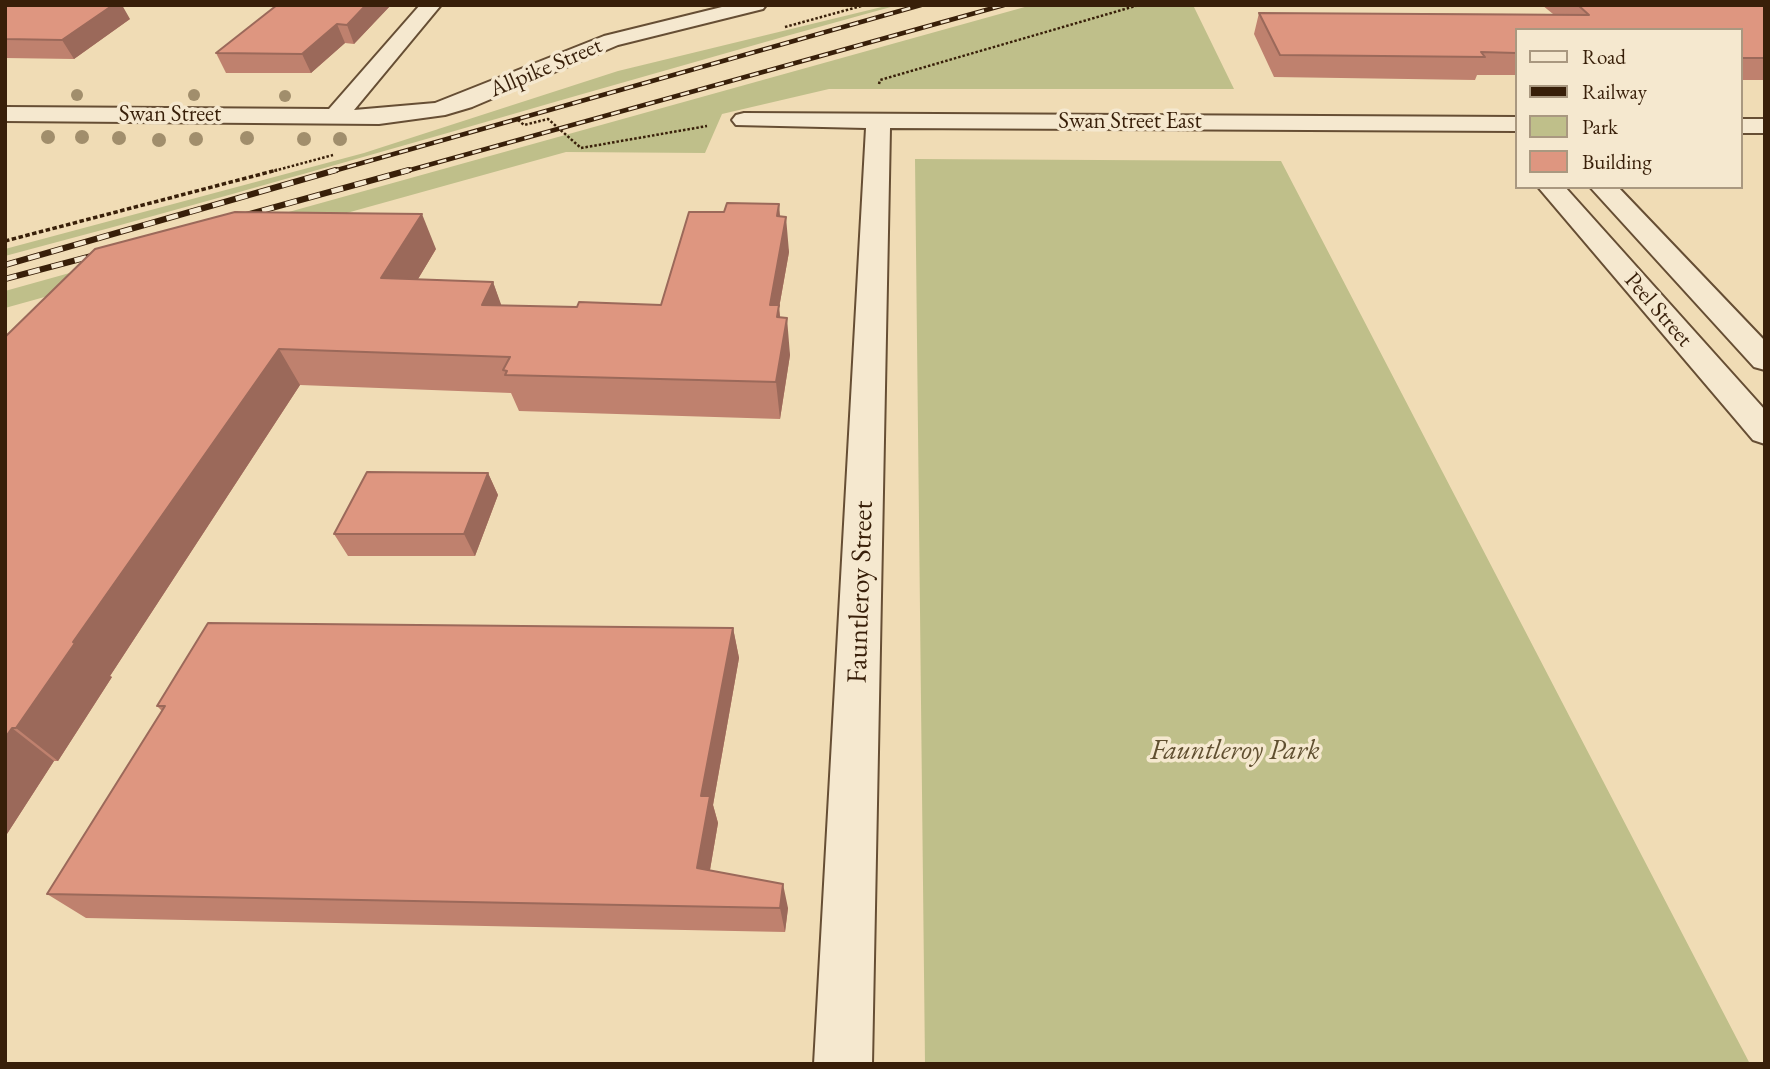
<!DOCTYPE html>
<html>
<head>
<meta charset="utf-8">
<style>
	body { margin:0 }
	#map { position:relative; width:1770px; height:1069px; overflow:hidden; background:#f0dcb5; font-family:"EB Garamond",serif }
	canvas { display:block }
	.frame { position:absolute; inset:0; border:7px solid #381f09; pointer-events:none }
	.legend { position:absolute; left:1515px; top:28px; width:228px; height:161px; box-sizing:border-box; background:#f5e8cf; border:2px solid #a99880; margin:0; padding:9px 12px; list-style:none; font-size:21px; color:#381f09 }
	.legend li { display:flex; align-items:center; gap:14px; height:35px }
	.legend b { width:35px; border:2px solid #a99880 }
</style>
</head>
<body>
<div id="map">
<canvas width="1770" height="1069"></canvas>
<div class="frame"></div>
<ul class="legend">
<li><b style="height:9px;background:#f5e8cf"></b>Road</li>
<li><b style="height:9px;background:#381f09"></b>Railway</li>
<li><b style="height:19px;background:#bfbf8a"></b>Park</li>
<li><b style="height:19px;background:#de9680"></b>Building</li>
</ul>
</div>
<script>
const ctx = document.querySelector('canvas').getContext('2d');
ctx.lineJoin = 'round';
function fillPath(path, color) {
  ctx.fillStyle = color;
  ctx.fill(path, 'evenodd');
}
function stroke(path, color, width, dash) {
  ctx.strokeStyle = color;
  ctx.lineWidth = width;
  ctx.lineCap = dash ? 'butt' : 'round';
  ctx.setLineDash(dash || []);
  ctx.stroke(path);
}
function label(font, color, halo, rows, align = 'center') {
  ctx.font = font + ' "EB Garamond",serif';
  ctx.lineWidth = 7;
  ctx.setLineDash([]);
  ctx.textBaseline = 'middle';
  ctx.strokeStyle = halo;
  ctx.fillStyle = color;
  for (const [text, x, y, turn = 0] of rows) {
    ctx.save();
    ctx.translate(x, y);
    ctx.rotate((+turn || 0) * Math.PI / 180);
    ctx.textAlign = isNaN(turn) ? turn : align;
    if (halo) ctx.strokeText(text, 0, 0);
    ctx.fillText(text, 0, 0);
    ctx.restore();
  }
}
const green = new Path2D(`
	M 890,5 L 898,5 C 600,87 304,177 5,256 L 5,249 L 364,153 L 618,71 Z
	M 1032,5 L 1193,5 L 1234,89 L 829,89 L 722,114 L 705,153 L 566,152 L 5,308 L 5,291 Z
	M 915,159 L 1281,161 L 1750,1064 L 925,1064 Z`);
const pathFar1 = new Path2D(`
	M 785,27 L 865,5
	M 879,84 L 880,80 L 1139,5
	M 518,120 L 524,125 L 548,119 L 581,148 L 707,126
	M 270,172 L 333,155`);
const path = new Path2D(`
	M 5,241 L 277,170`);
const minor = new Path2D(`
	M 420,5 L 441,5 L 354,110 L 435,103 L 604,36 L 730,5 L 766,5 L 763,9 L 618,45 L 472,107 L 445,115 L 379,124 L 5,121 L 5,107 L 329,109 Z
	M 744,113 L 1516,117 L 1516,131 L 890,128 L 872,1064 L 814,1064 L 866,128 L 736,125 L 732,120 L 736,115 Z
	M 1740,119 L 1765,119 L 1765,133 L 1740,133 Z
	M 1538,187 L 1565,187 L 1765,410 L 1765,444 L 1753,440 Z
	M 1590,187 L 1618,187 L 1765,341 L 1765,370 L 1754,367 Z`);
const railFar1 = new Path2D(`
	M 330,172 L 921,5
	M 403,172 L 1004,5`);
const rail = new Path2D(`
	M 239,217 L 409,170
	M 5,265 L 336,170
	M 5,279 L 103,253`);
const trees = [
	[77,95,6],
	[194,95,6],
	[285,96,6],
	[48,137,7],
	[82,137,7],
	[119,138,7],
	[247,138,7],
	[196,139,7],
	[304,139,7],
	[340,139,7],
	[159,140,7]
];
const wall = new Path2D(`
	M 5,5 L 130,19 L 74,59 L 5,58 Z
	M 391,5 L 354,44 L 345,43 L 311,73 L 226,73 L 216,53 Z
	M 1542,5 L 1765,5 L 1765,80 L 1740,80 L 1740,30 L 1516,30 L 1516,75 L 1477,75 L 1475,80 L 1274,77 L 1254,34 L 1259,13 L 1553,14 Z
	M 780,217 L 789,252 L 779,308 L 780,317 L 790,355 L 780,419 L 519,411 L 511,393 L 300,385 L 110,676 L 112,677 L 58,761 L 54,761 L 5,837 L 5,337 L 436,249 L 418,279 L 493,282 L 501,306 L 577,307 L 661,305 Z
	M 488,473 L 498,495 L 475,556 L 348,556 L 334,534 Z
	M 733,628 L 739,658 L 713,805 L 718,823 L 710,870 L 788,908 L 785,932 L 86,918 L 47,894 L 162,711 L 157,706 Z`);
const shadedWall = new Path2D(`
	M 113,5 L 122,5 L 130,19 L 74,59 L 62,40 Z
	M 366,5 L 391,5 L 354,44 L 347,25 Z
	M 337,24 L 345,43 L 311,73 L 302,54 Z
	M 779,204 L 782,238 L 786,217 L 789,252 L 779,308 L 783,342 L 770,305 L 777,216 Z
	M 422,214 L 436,249 L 397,314 L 381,278 Z
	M 493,282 L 506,318 L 482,305 Z
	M 787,318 L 790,355 L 780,419 L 776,382 Z
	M 279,349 L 300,385 L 110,676 L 112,677 L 58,761 L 16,728 L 73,642 Z
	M 488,473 L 498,495 L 475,556 L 464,534 Z
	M 733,628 L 739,658 L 713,805 L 718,823 L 706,893 L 697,868 L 701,796 Z
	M 12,728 L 54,761 L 5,837 L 5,738 Z
	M 783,884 L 788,908 L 785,932 L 780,908 Z`);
const building = new Path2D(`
	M 5,5 L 113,5 L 62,40 L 5,39 Z
	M 277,5 L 366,5 L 347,25 L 337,24 L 302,54 L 216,53 Z
	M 1578,5 L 1765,5 L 1765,58 L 1740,58 L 1740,30 L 1516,30 L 1516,53 L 1481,52 L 1485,57 L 1280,55 L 1259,13 L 1589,15 Z
	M 727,203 L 779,204 L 777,216 L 786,217 L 770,305 L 779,305 L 777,317 L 787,318 L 776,382 L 505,375 L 507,371 L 503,370 L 510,357 L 279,349 L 73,642 L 75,643 L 16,728 L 12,728 L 5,738 L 5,337 L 95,249 L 235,212 L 422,214 L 381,278 L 493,282 L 482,305 L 577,307 L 579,302 L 661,305 L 689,212 L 724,212 Z
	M 367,472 L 488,473 L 464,534 L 334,534 Z
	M 208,623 L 733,628 L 701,796 L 710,796 L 697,868 L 783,884 L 780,908 L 47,894 L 165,706 L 157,706 Z`);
const farStreetnames = [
	["Allpike Street",546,68,-23],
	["Swan Street",170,115],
	["Swan Street East",1130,122],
	["Peel Street",1658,310,49]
];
const streetNames = [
	["Fauntleroy Street",861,592,-88]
];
const parkNames = [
	["Fauntleroy Park",1235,751]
];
fillPath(green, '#bfbf8a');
stroke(minor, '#664e34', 4);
stroke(pathFar1, '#381f09', 2.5, [2.5, 2]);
stroke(path, '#381f09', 3.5, [4.5, 2.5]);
fillPath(minor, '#f5e8cf');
stroke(railFar1, '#381f09', 4.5);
stroke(rail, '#381f09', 6);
stroke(railFar1, '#f5e8cf', 2.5, [9]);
stroke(rail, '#f5e8cf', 4.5, [12]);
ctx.fillStyle = '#a18e6c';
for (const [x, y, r] of trees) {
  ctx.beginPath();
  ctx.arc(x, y, r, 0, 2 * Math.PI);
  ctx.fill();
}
fillPath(wall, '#bf816e');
fillPath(shadedWall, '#9b695a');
fillPath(building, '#de9680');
stroke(building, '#9b695a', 2);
label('23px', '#381f09', '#f5e8cf', farStreetnames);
label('28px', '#381f09', '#f5e8cf', streetNames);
label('italic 28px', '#604f30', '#f5e8cf', parkNames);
</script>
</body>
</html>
